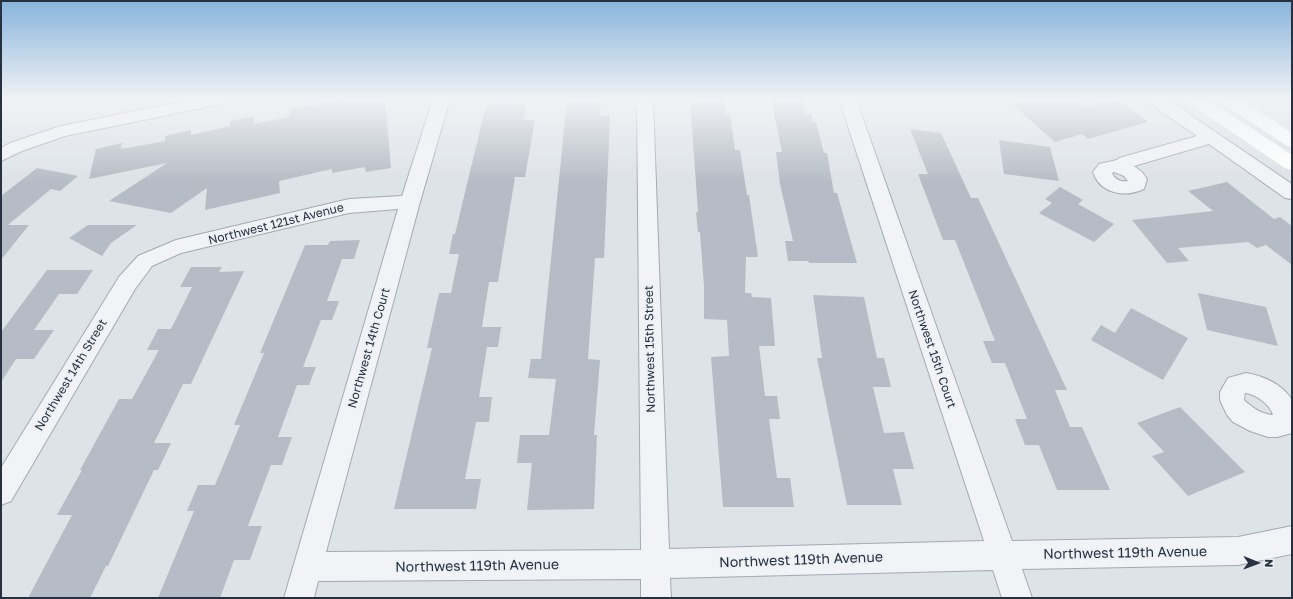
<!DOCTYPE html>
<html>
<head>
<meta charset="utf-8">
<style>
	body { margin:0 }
	#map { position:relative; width:1293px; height:599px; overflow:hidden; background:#dee3e8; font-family:"Golos Text",sans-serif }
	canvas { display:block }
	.frame { position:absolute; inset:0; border:2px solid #27313f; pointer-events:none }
	.north { position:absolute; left:1237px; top:543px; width:40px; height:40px; -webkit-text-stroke:3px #eef1f5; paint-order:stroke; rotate:91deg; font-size:11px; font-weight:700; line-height:16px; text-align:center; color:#27313f }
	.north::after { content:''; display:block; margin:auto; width:14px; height:18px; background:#27313f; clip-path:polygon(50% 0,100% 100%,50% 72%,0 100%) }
</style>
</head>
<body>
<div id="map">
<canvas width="1293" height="599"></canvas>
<div class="frame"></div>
<div class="north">N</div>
</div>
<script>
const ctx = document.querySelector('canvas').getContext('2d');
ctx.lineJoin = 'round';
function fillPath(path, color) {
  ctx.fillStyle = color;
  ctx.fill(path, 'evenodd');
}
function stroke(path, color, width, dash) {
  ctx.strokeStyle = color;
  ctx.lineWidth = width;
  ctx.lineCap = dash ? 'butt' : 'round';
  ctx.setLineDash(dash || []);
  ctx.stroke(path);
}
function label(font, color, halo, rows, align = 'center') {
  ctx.font = font + ' "Golos Text",sans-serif';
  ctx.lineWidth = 3.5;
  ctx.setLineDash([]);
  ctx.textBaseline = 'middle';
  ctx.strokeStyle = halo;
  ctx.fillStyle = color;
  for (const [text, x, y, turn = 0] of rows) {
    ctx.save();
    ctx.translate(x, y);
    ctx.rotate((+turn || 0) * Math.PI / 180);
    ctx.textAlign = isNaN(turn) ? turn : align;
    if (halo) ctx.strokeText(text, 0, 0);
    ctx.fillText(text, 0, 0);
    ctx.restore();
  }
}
const building = new Path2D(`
	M 342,99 L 385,99 L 391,168 L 366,172 L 365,167 L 332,173 L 332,169 L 279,181 L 280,193 L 205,210 L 207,188 L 171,213 L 109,201 L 167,163 L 89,179 L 96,149 L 122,143 L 121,149 L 165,141 L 165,136 L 191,130 L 191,135 L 230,126 L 230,121 L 254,116 L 254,124 L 290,117 L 290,109 Z
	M 567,99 L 601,99 L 600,116 L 610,116 L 604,258 L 595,258 L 588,359 L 600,360 L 594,435 L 597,435 L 594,509 L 527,510 L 532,463 L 517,463 L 520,435 L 549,435 L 556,379 L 528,378 L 531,359 L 541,359 Z
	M 690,99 L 724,99 L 726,114 L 730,114 L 735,150 L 740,150 L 747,195 L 749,195 L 758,257 L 746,257 L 745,293 L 751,293 L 752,297 L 771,298 L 775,346 L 759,346 L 765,396 L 777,396 L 780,419 L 769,419 L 777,478 L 790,478 L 794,507 L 723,507 L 711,357 L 729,356 L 727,320 L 704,319 L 704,286 L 700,232 L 698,232 L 696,212 L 698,212 Z
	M 771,99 L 802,99 L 806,114 L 811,114 L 813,122 L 816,122 L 824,153 L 827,153 L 834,193 L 837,193 L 857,263 L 809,263 L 808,261 L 788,261 L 785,241 L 793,241 L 780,184 L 776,152 L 782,152 Z
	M 1006,99 L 1081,99 L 1082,107 L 1118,99 L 1148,122 L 1088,139 L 1082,134 L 1055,142 Z
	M 526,104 L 523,120 L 535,120 L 525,177 L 515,177 L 498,282 L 489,282 L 482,327 L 501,327 L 498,347 L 487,347 L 479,397 L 492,397 L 489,422 L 476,422 L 465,479 L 481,479 L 476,509 L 394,509 L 432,348 L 427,348 L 439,293 L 451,293 L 459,254 L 449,254 L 453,234 L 455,234 L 486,105 Z
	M 910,129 L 941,133 L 971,198 L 978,198 L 1067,390 L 1055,390 L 1070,427 L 1082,427 L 1110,490 L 1057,490 L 1039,445 L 1025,445 L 1015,419 L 1027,419 L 1005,363 L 992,363 L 983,341 L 995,341 L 955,240 L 943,240 L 918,174 L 928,174 Z
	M 999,140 L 1050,147 L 1059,181 L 1004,174 Z
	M 37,168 L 78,176 L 60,191 L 51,189 L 8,225 L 29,225 L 1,260 L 1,196 Z
	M 1227,182 L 1274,219 L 1280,217 L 1292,226 L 1292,265 L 1266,245 L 1257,248 L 1248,242 L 1178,248 L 1189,261 L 1167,263 L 1132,220 L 1213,211 L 1188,191 Z
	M 1060,187 L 1083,200 L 1078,204 L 1114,224 L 1094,242 L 1039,213 L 1052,203 L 1045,199 Z
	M 88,225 L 137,225 L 111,243 L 102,256 L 69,238 Z
	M 360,240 L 354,259 L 342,259 L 327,301 L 339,301 L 332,320 L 321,320 L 303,367 L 316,367 L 309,385 L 297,385 L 278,437 L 292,437 L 282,465 L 271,465 L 248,526 L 262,526 L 250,560 L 234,560 L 220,598 L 158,598 L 194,511 L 187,511 L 198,485 L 215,485 L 240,425 L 234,425 L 264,353 L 260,353 L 305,245 L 328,245 L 330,241 Z
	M 191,267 L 222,267 L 219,272 L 244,271 L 191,384 L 183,384 L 154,443 L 171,443 L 158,470 L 154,470 L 108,566 L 106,566 L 90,598 L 28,598 L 72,515 L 57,515 L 82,470 L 80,470 L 119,399 L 132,399 L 159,350 L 147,350 L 158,329 L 171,329 L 192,287 L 180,287 Z
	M 47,270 L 93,270 L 77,294 L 59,294 L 34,330 L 54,330 L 34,359 L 16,359 L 1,382 L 1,332 Z
	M 1198,293 L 1266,307 L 1278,346 L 1207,330 Z
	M 813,295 L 864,297 L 877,358 L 884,358 L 891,387 L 873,387 L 884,433 L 904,432 L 914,469 L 893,469 L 902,505 L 847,505 L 817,358 L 822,358 Z
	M 1131,308 L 1188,338 L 1163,380 L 1091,340 L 1101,325 L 1115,333 Z
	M 1180,407 L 1245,472 L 1188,496 L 1152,456 L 1164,452 L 1137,423 Z`);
const street = new Path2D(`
	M 194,99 L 230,99 L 228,103 L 222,104 L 65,136 L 22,151 L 1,161 L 1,148 L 10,143 L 61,126 Z
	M 433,99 L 450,99 L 420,202 L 326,552 L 641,550 L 637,99 L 653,99 L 669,549 L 984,541 L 839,99 L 856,99 L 1012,541 L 1238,537 L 1292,526 L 1292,554 L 1238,565 L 1022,569 L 1032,598 L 1002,598 L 993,570 L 670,578 L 671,598 L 641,598 L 641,579 L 318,581 L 314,598 L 284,598 L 398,209 L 349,213 L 181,253 L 152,266 L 135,289 L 11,501 L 1,505 L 1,468 L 119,277 L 138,256 L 176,240 L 349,199 L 402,196 Z
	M 1147,99 L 1167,99 L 1292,184 L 1292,199 L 1285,198 L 1209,144 L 1134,166 L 1142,172 L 1147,179 L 1144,189 C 1125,198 1100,194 1093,172 L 1099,164 L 1117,160 L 1119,158 L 1197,136 L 1149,103 ZM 1114,172 L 1124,176 L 1128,181 C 1121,182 1115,180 1112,173 Z
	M 1246,373 C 1264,376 1282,384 1292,400 L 1292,433 L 1277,437 L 1268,437 L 1250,431 L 1233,422 L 1227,415 L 1220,400 L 1220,392 L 1228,378 ZM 1245,393 C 1255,394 1270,404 1273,415 C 1261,414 1253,408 1244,400 Z`);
const secondary = new Path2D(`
	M 1187,99 L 1207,99 L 1292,155 L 1292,170 L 1285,168 L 1189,103 Z
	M 1220,99 L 1240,99 L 1292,133 L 1292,147 L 1286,145 L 1222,103 Z`);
const streetNames = [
	["Northwest 121st Avenue",276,224,-14],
	["Northwest 14th Court",369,348,-74],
	["Northwest 15th Street",650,349,-91],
	["Northwest 15th Court",932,349,71],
	["Northwest 14th Street",71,375,-59]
];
const nearStreetnames = [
	["Northwest 119th Avenue",1125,553,-1],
	["Northwest 119th Avenue",801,560,-2],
	["Northwest 119th Avenue",477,566,-1]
];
fillPath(building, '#b5bcc5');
stroke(street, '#a3aab2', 2);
fillPath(street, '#f1f3f6');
fillPath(secondary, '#fff');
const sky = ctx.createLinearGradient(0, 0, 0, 183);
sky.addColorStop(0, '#88b4db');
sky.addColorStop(0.54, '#f0f2f5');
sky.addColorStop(1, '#f0f2f500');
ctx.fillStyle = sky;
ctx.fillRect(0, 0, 1293, 183);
label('12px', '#27313f', '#eef1f5', streetNames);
label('14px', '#27313f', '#eef1f5', nearStreetnames);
</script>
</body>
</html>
